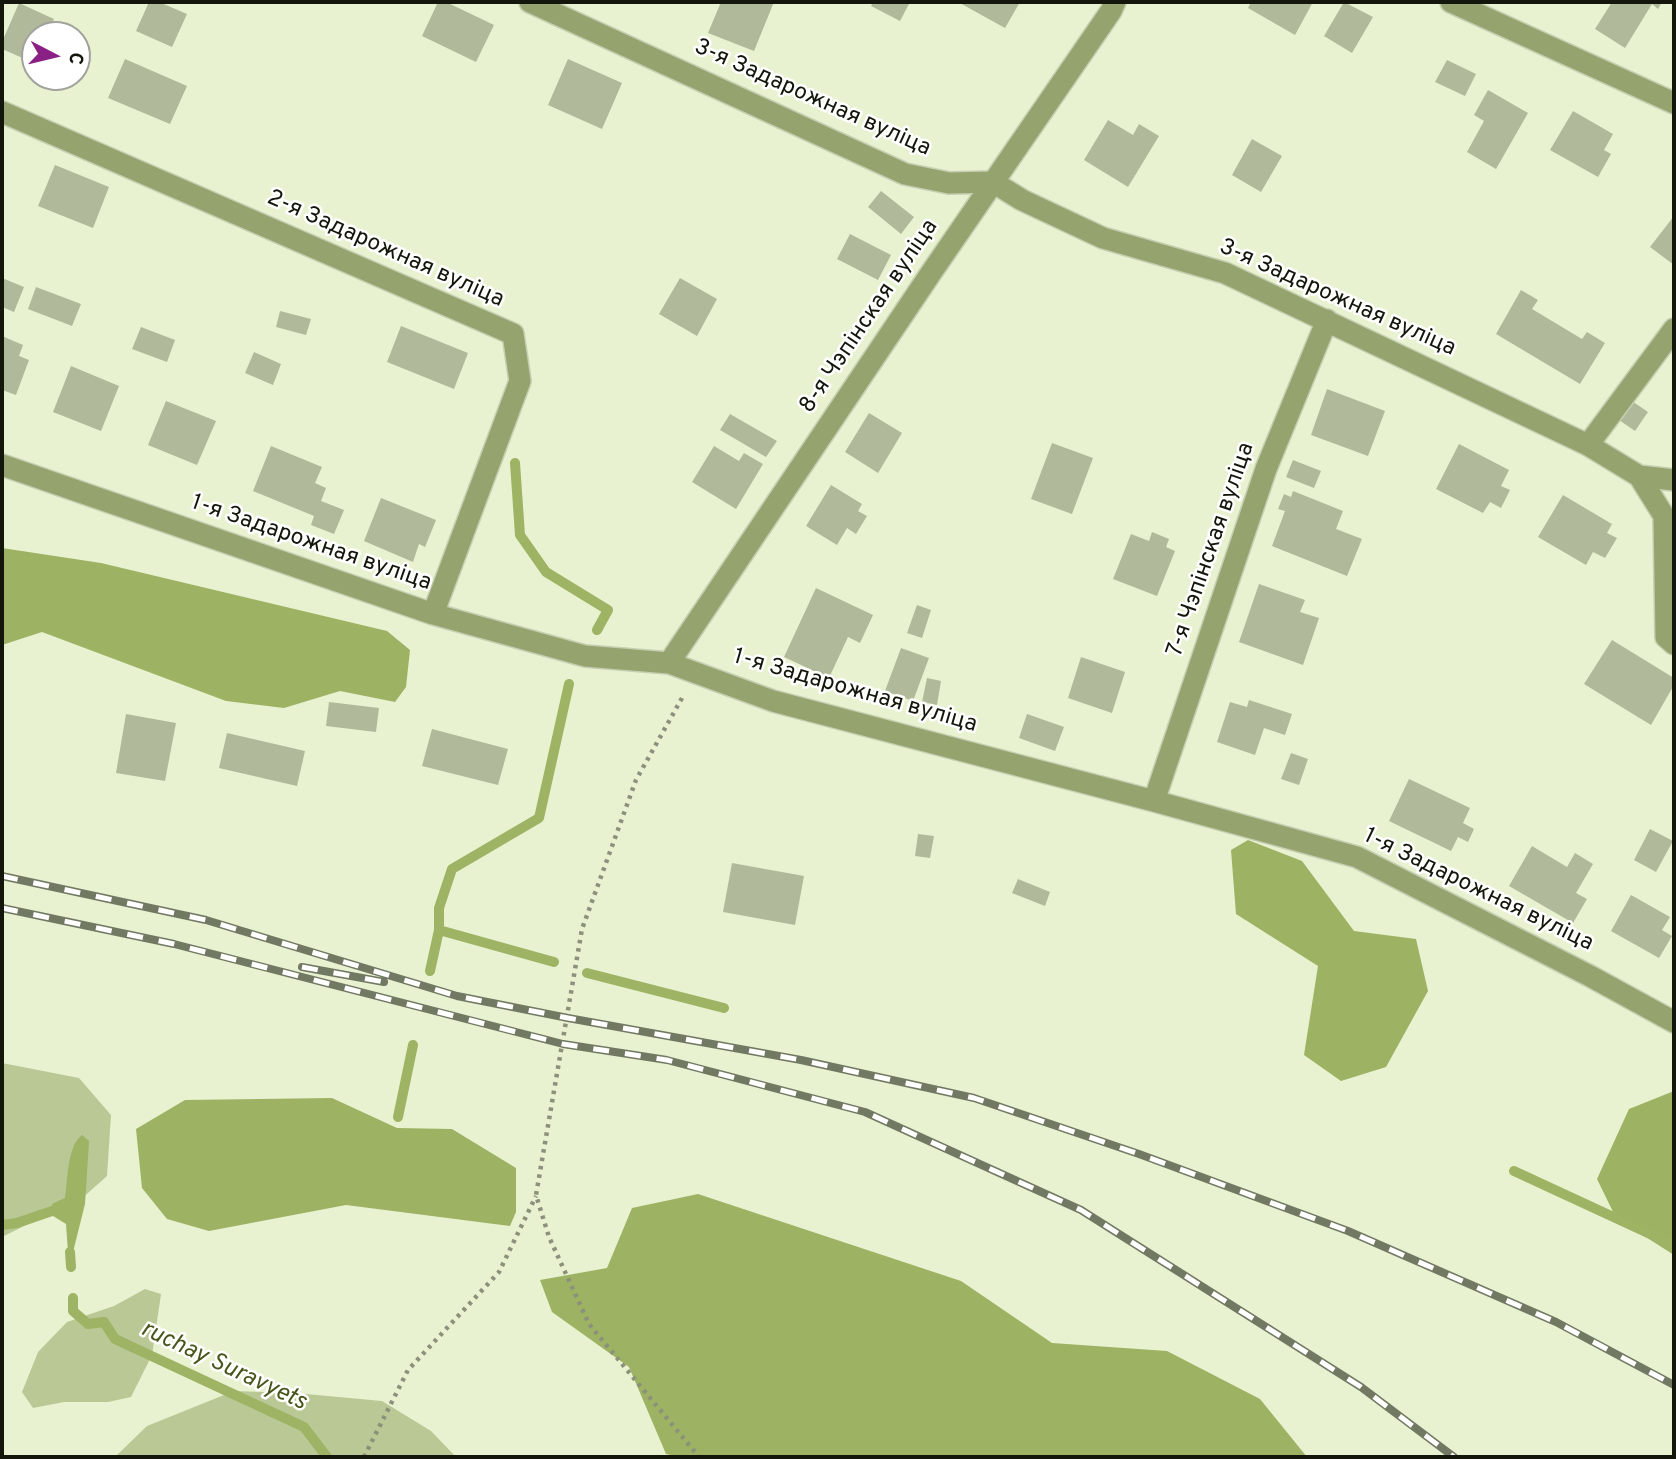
<!DOCTYPE html>
<html>
<head>
<meta charset="utf-8">
<style>
	body { margin:0 }
	#map { position:relative; width:1676px; height:1459px; overflow:hidden; background:#e8f2d1; font-family:Overpass,sans-serif }
	canvas { display:block }
	.frame { position:absolute; inset:0; border:4px solid #13160a; pointer-events:none }
	.north { position:absolute; left:21px; top:21px; width:70px; height:70px; box-sizing:border-box; background:#fff; border:2px solid #a1a29d; border-radius:50%; rotate:97deg; font-size:19px; font-weight:700; line-height:28px; text-align:center; color:#13160a }
	.north::after { content:''; display:block; margin:auto; width:24px; height:32px; background:#8b2084; clip-path:polygon(50% 0,100% 100%,50% 72%,0 100%) }
</style>
</head>
<body>
<div id="map">
<canvas width="1676" height="1459"></canvas>
<div class="frame"></div>
<div class="north">С</div>
</div>
<script>
const ctx = document.querySelector('canvas').getContext('2d');
ctx.lineJoin = 'round';
function fillPath(path, color) {
  ctx.fillStyle = color;
  ctx.fill(path, 'evenodd');
}
function stroke(path, color, width, dash) {
  ctx.strokeStyle = color;
  ctx.lineWidth = width;
  ctx.lineCap = dash ? 'butt' : 'round';
  ctx.setLineDash(dash || []);
  ctx.stroke(path);
}
function label(font, color, halo, rows, align = 'center') {
  ctx.font = font + ' Overpass,sans-serif';
  ctx.lineWidth = 5;
  ctx.setLineDash([]);
  ctx.textBaseline = 'middle';
  ctx.strokeStyle = halo;
  ctx.fillStyle = color;
  for (const [text, x, y, turn = 0] of rows) {
    ctx.save();
    ctx.translate(x, y);
    ctx.rotate((+turn || 0) * Math.PI / 180);
    ctx.textAlign = isNaN(turn) ? turn : align;
    if (halo) ctx.strokeText(text, 0, 0);
    ctx.fillText(text, 0, 0);
    ctx.restore();
  }
}
const green = new Path2D(`
	M 2,1063 L 79,1078 L 111,1115 L 107,1176 L 79,1201 L 66,1205 L 2,1237 Z
	M 145,1289 L 161,1294 L 152,1355 L 131,1397 L 108,1402 L 64,1402 L 33,1408 L 22,1392 L 38,1352 L 67,1322 L 114,1306 Z
	M 234,1391 L 295,1393 L 382,1401 L 431,1431 L 456,1457 L 115,1457 L 147,1426 Z`);
const forest = new Path2D(`
	M 2,548 L 101,563 L 387,631 L 410,650 L 406,687 L 395,702 L 340,691 L 284,708 L 226,701 L 42,632 L 2,645 Z
	M 1248,840 L 1302,861 L 1354,931 L 1416,939 L 1428,991 L 1386,1067 L 1341,1081 L 1304,1055 L 1318,966 L 1236,914 L 1231,850 Z
	M 1674,1091 L 1674,1255 L 1616,1218 L 1597,1179 L 1629,1109 Z
	M 332,1098 L 397,1128 L 452,1129 L 516,1168 L 516,1212 L 510,1226 L 346,1205 L 209,1231 L 167,1219 L 142,1188 L 136,1129 L 185,1100 Z
	M 698,1194 L 961,1281 L 1052,1343 L 1167,1351 L 1260,1399 L 1307,1457 L 680,1457 L 666,1454 L 629,1367 L 552,1312 L 540,1280 L 607,1268 L 632,1208 Z`);
const water = new Path2D(`
	M 82,1135 L 89,1141 L 85,1204 L 73,1252 L 68,1252 L 66,1224 L 53,1216 L 52,1204 L 65,1198 C 68,1180 67,1146 82,1135 Z`);
const stream = new Path2D(`
	M 515,463 L 520,535 L 546,572 L 608,610 L 597,630
	M 439,930 L 554,962
	M 430,971 L 439,930 L 439,908 L 452,869 L 539,818 L 569,684
	M 587,973 L 724,1008
	M 398,1117 L 413,1045
	M 1514,1171 L 1674,1245
	M 2,1225 L 17,1223 L 52,1211
	M 70,1252 L 71,1267
	M 73,1298 L 73,1311 L 88,1324 L 104,1322 L 115,1339 L 304,1427 L 327,1457`);
const building = new Path2D(`
	M 149,2 L 159,2 L 187,14 L 172,47 L 136,31 Z
	M 438,2 L 446,2 L 494,25 L 476,62 L 422,36 Z
	M 721,2 L 774,2 L 754,51 L 708,33 Z
	M 873,2 L 910,2 L 900,21 L 871,6 Z
	M 958,2 L 1020,2 L 1005,28 Z
	M 1251,2 L 1313,2 L 1295,35 L 1248,8 Z
	M 1344,2 L 1373,17 L 1352,53 L 1324,36 Z
	M 1612,2 L 1662,2 L 1658,9 L 1652,4 L 1625,48 L 1595,29 Z
	M 19,3 L 54,19 L 46,35 L 35,35 L 34,63 L 2,49 L 2,42 Z
	M 125,59 L 187,86 L 170,124 L 108,98 Z
	M 568,59 L 622,83 L 602,129 L 548,105 Z
	M 1447,60 L 1476,74 L 1465,96 L 1435,82 Z
	M 1488,90 L 1528,113 L 1496,169 L 1467,152 L 1484,121 L 1474,115 Z
	M 1573,111 L 1613,134 L 1604,150 L 1611,154 L 1598,177 L 1550,150 Z
	M 1108,120 L 1133,135 L 1139,124 L 1159,136 L 1128,187 L 1084,160 Z
	M 1252,139 L 1282,156 L 1261,192 L 1232,175 Z
	M 55,165 L 109,187 L 93,228 L 38,206 Z
	M 881,191 L 914,217 L 901,234 L 868,207 Z
	M 1674,216 L 1674,265 L 1650,247 Z
	M 850,234 L 891,255 L 878,280 L 837,259 Z
	M 2,278 L 24,287 L 14,312 L 2,307 Z
	M 680,278 L 717,299 L 697,336 L 659,314 Z
	M 36,287 L 81,304 L 72,326 L 28,309 Z
	M 1521,290 L 1538,300 L 1532,309 L 1582,339 L 1587,332 L 1605,343 L 1580,384 L 1496,334 Z
	M 280,311 L 311,319 L 306,335 L 276,327 Z
	M 401,326 L 468,353 L 454,389 L 387,362 Z
	M 141,327 L 175,340 L 167,362 L 132,349 Z
	M 2,336 L 23,345 L 19,356 L 29,360 L 16,395 L 2,390 Z
	M 254,352 L 281,364 L 273,385 L 245,373 Z
	M 71,366 L 119,386 L 101,431 L 53,412 Z
	M 1327,389 L 1385,411 L 1368,456 L 1311,435 Z
	M 166,401 L 216,421 L 197,465 L 148,445 Z
	M 1632,401 L 1648,412 L 1635,431 L 1619,420 Z
	M 869,413 L 902,433 L 878,473 L 845,452 Z
	M 730,414 L 777,441 L 766,457 L 720,430 Z
	M 1052,443 L 1093,458 L 1072,514 L 1031,499 Z
	M 1459,444 L 1509,470 L 1501,486 L 1510,490 L 1501,508 L 1490,502 L 1483,513 L 1436,489 Z
	M 271,446 L 322,467 L 315,483 L 326,488 L 321,501 L 344,510 L 334,534 L 311,525 L 314,516 L 253,491 Z
	M 714,446 L 739,461 L 744,453 L 763,464 L 736,509 L 692,482 Z
	M 1293,460 L 1321,471 L 1314,488 L 1286,477 Z
	M 831,485 L 862,504 L 858,511 L 867,516 L 856,534 L 847,528 L 837,545 L 806,526 Z
	M 1293,491 L 1343,511 L 1336,529 L 1362,539 L 1347,576 L 1272,546 L 1285,511 L 1278,509 L 1284,494 L 1291,497 Z
	M 1563,495 L 1612,524 L 1607,533 L 1617,538 L 1605,558 L 1593,552 L 1586,565 L 1538,537 Z
	M 381,498 L 436,520 L 425,547 L 419,544 L 413,562 L 364,541 Z
	M 1152,532 L 1169,539 L 1166,547 L 1175,551 L 1157,596 L 1113,579 L 1131,534 L 1149,541 Z
	M 1259,584 L 1305,600 L 1300,612 L 1319,618 L 1303,665 L 1239,642 Z
	M 816,588 L 873,615 L 860,643 L 848,637 L 829,678 L 784,657 Z
	M 917,605 L 931,610 L 922,638 L 907,633 Z
	M 1612,640 L 1674,678 L 1674,685 L 1651,725 L 1584,684 Z
	M 901,648 L 929,658 L 913,701 L 885,691 Z
	M 1081,657 L 1125,672 L 1112,713 L 1068,698 Z
	M 927,678 L 941,681 L 937,705 L 922,702 Z
	M 1249,700 L 1292,714 L 1285,735 L 1264,728 L 1255,755 L 1217,742 L 1230,702 L 1247,707 Z
	M 329,702 L 379,708 L 376,732 L 326,726 Z
	M 126,714 L 176,723 L 165,781 L 116,773 Z
	M 1027,714 L 1064,727 L 1055,751 L 1019,738 Z
	M 432,729 L 508,749 L 498,785 L 422,766 Z
	M 227,733 L 305,751 L 297,786 L 219,768 Z
	M 1291,753 L 1308,759 L 1299,785 L 1281,779 Z
	M 1409,779 L 1470,808 L 1463,823 L 1474,829 L 1468,842 L 1458,837 L 1451,851 L 1389,821 Z
	M 1650,829 L 1673,841 L 1656,872 L 1634,860 Z
	M 918,834 L 934,836 L 930,858 L 915,856 Z
	M 1532,846 L 1567,867 L 1575,853 L 1593,864 L 1576,893 L 1587,899 L 1573,923 L 1509,886 Z
	M 732,863 L 804,876 L 795,925 L 723,912 Z
	M 1018,879 L 1050,892 L 1045,906 L 1012,893 Z
	M 1631,895 L 1670,917 L 1662,930 L 1672,936 L 1659,958 L 1611,931 Z`);
const path = new Path2D(`
	M 682,698 L 636,780 L 582,929 L 536,1195 L 549,1237 L 589,1324 L 699,1457
	M 364,1457 L 408,1370 L 499,1272 L 536,1196`);
const minor = new Path2D(`
	M 530,2 L 905,174 L 949,183 L 993,182 L 1022,200 L 1103,238 L 1225,273 L 1588,445 L 1639,476 L 1664,516 L 1666,637 L 1674,644
	M 1451,2 L 1674,103
	M 2,112 L 513,334 L 520,381 L 433,614
	M 1588,445 L 1674,329
	M 2,465 L 433,614 L 585,656 L 669,663 L 773,701 L 1154,801 L 1357,857 L 1590,976 L 1674,1022
	M 1639,476 L 1674,480
	M 669,663 L 933,270 L 1111,11 L 1115,2
	M 1154,801 L 1266,469 L 1327,320`);
const rail = new Path2D(`
	M 2,876 L 206,920 L 457,996 L 568,1018 L 801,1060 L 974,1098 L 1139,1154 L 1348,1231 L 1556,1322 L 1674,1385
	M 2,908 L 174,944 L 563,1044 L 667,1060 L 865,1112 L 1081,1210 L 1361,1387 L 1454,1457
	M 302,967 L 384,982`);
const streetNames = [
	["3-я Задарожная вуліца",812,99,24],
	["2-я Задарожная вуліца",385,250,24],
	["3-я Задарожная вуліца",1337,299,24],
	["8-я Чэпінская вуліца",870,317,-56],
	["1-я Задарожная вуліца",311,544,19],
	["7-я Чэпінская вуліца",1212,550,-71],
	["1-я Задарожная вуліца",855,692,16],
	["1-я Задарожная вуліца",1478,891,26]
];
const waterNames = [
	["ruchay Suravyets",223,1367,25]
];
fillPath(green, '#b9c894');
fillPath(forest, '#9eb263');
fillPath(water, '#9eb364');
stroke(stream, '#9eb364', 10);
fillPath(building, '#b0b99a');
stroke(minor, '#c6cfb1', 24);
stroke(path, '#8b917a', 4.5, [3.5, 5]);
stroke(minor, '#95a46f', 21);
stroke(rail, '#727963', 8);
stroke(rail, '#fff', 5, [16]);
label('23px', '#13160a', '#fff', streetNames);
label('italic 24px', '#48561c', '#fff', waterNames);
</script>
</body>
</html>
